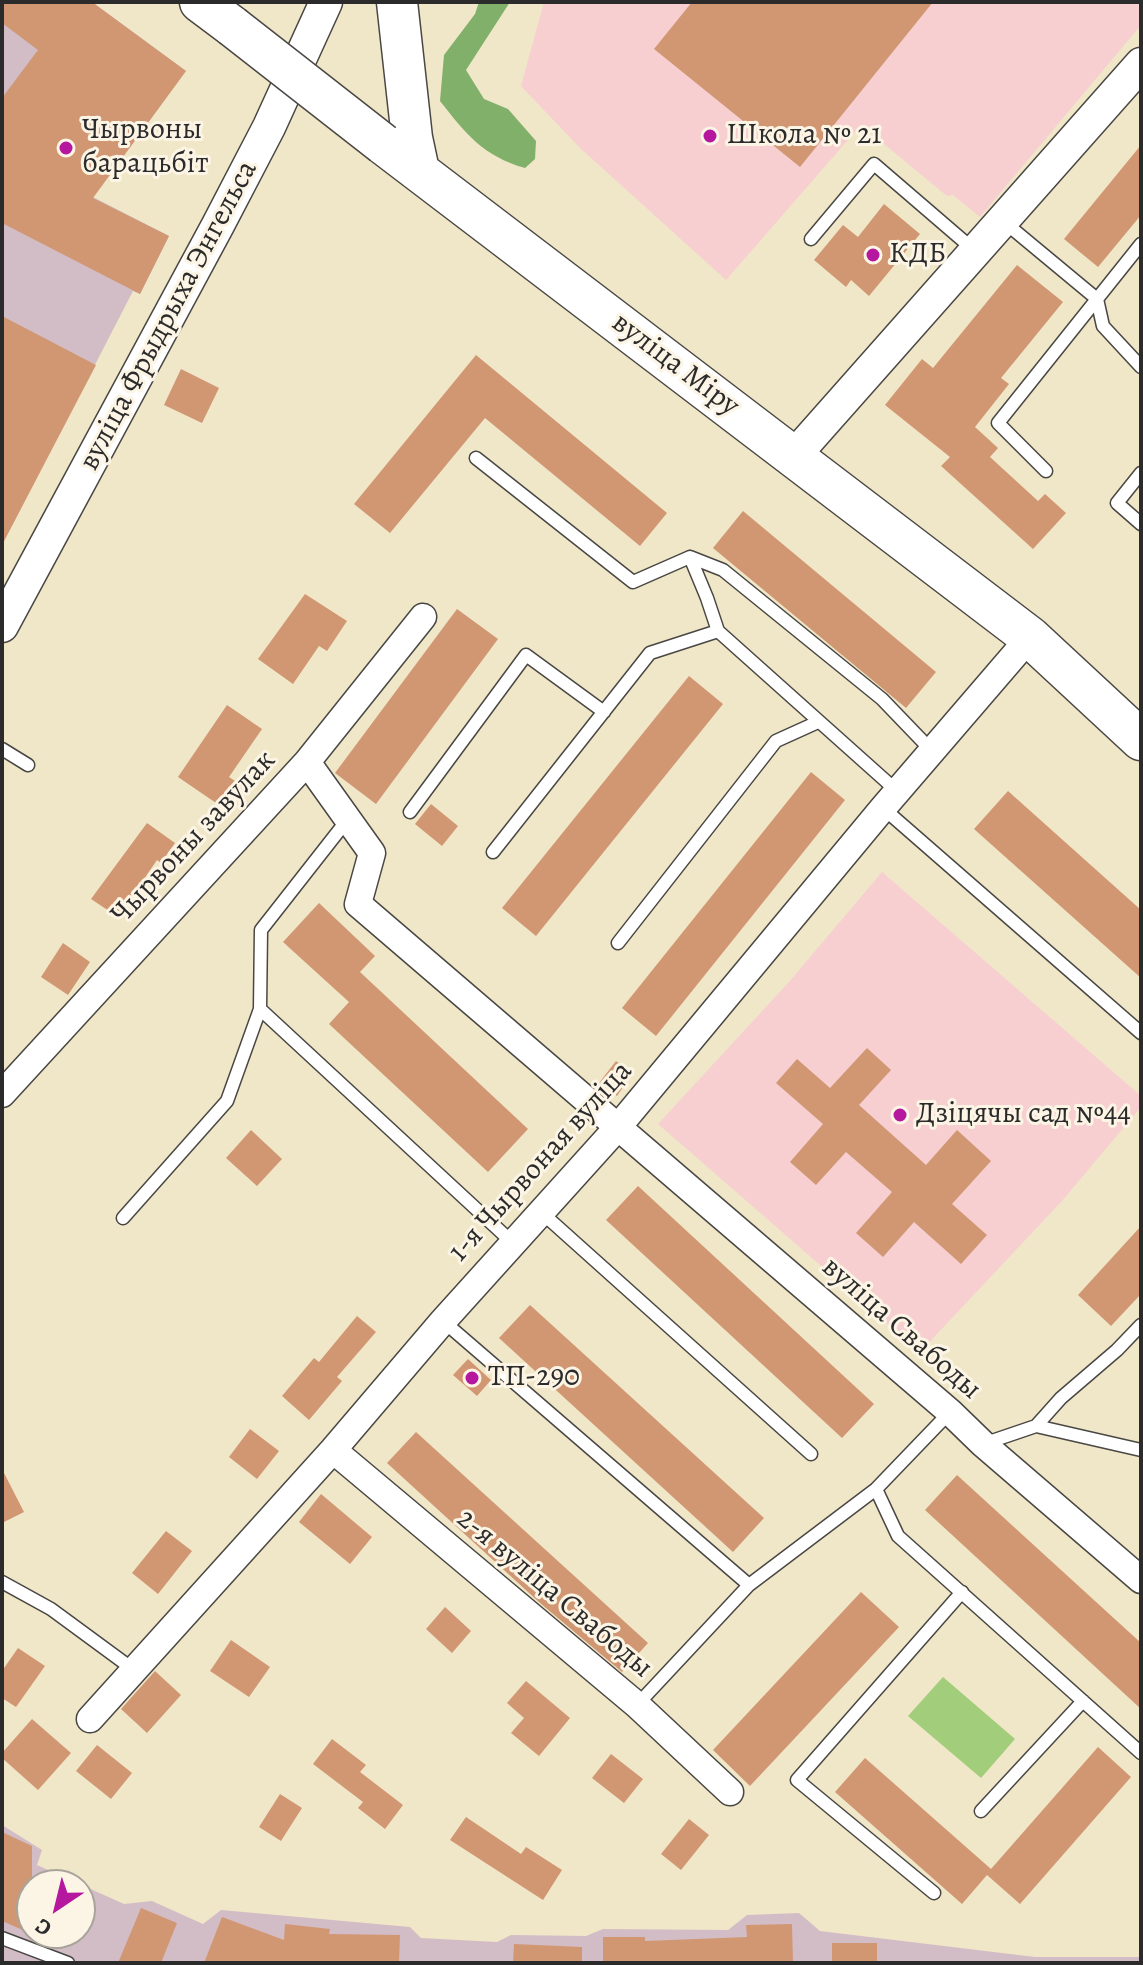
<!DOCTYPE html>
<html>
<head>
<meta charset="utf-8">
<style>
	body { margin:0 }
	#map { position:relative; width:1143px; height:1965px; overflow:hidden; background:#f0e6c8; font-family:Alegreya,serif }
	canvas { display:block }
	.frame { position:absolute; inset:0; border:4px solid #2b2b2b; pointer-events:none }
	.north { position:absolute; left:16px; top:1869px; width:80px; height:80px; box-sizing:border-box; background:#fcf5e5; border:2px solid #a8a49b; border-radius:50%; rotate:215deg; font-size:22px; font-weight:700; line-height:32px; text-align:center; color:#2b2b2b }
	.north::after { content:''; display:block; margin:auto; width:28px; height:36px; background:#b5179e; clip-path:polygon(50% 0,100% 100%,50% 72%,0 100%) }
</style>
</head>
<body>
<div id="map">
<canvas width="1143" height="1965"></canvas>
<div class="frame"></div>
<div class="north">С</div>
</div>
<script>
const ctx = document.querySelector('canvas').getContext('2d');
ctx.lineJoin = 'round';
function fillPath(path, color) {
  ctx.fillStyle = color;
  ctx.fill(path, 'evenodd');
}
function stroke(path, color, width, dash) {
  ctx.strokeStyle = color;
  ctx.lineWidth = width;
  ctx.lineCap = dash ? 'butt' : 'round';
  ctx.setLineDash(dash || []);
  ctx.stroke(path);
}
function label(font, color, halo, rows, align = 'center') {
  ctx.font = font + ' Alegreya,serif';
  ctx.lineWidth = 6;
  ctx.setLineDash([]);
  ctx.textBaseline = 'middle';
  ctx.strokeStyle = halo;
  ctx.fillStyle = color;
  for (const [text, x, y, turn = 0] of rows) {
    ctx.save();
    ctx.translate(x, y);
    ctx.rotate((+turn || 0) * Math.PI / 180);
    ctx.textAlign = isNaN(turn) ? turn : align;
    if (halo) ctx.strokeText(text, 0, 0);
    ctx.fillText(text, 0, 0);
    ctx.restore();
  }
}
const built = new Path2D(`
	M 544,2 L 1141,2 L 1141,25 L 980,217 L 953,195 L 947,196 L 861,125 L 726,280 L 580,148 L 521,86 Z
	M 882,872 L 1141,1096 L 1141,1107 L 1061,1202 L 920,1352 L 658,1124 L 789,982 Z`);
const industrial = new Path2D(`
	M 2,2 L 92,2 L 186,71 L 93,197 L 169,236 L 140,294 L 133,291 L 2,545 Z
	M 2,1825 L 42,1850 L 37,1865 L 124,1904 L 152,1901 L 203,1924 L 221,1910 L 410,1927 L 421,1938 L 497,1942 L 511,1935 L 586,1936 L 603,1929 L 728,1930 L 747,1915 L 799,1913 L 820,1931 L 1035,1957 L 1141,1957 L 1141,1963 L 2,1963 ZM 32,1885 L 80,1885 L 80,1933 L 32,1933 Z`);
const green = new Path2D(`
	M 943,1677 L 1015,1739 L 981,1778 L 908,1716 Z`);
const forest = new Path2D(`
	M 479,2 L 510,2 L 466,70 L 484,99 L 508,109 L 536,141 L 535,159 L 525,168 C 483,156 466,134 440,101 L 444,55 L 475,14 Z`);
const building = new Path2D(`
	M 2,2 L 92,2 L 186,71 L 93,198 L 169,236 L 140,294 L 2,223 L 2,98 L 38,50 L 2,23 Z
	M 692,2 L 933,2 L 800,167 L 654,49 Z
	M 1141,145 L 1141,215 L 1098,267 L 1064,239 Z
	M 884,204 L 920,234 L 869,296 L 851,280 L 846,287 L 814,260 L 843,225 L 858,237 Z
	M 1017,265 L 1063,302 L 1001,378 L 1009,384 L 975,427 L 998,448 L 990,457 L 1038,501 L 1045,494 L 1066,513 L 1033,549 L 941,466 L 950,457 L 885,405 L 922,359 L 933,368 Z
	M 2,316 L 96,365 L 2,545 Z
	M 476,355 L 667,513 L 640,546 L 485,418 L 390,533 L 354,504 Z
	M 181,369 L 219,388 L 202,423 L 164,405 Z
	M 743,511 L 936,672 L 906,708 L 713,548 Z
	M 305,594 L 347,621 L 327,651 L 319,646 L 293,684 L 258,659 Z
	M 457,609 L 498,639 L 376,804 L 335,773 Z
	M 689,676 L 723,704 L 536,936 L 502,908 Z
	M 227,705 L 262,729 L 229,777 L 235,781 L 219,805 L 178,777 Z
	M 811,772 L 845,800 L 656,1036 L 622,1008 Z
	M 1008,791 L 1141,910 L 1141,978 L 974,829 Z
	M 431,804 L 458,826 L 442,846 L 415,824 Z
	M 147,823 L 175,843 L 161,863 L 157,860 L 118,917 L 91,899 Z
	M 319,903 L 375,956 L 360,972 L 528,1129 L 488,1172 L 329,1024 L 349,1002 L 283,942 Z
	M 63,943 L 90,962 L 68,995 L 41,977 Z
	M 867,1048 L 891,1070 L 859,1105 L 926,1165 L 957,1130 L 991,1161 L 952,1204 L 987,1235 L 961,1264 L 914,1222 L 883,1257 L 856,1233 L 892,1192 L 846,1152 L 816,1185 L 790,1162 L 823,1124 L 776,1083 L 797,1059 L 830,1088 Z
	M 616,1061 L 632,1074 L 617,1096 L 599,1083 Z
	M 251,1130 L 282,1159 L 257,1186 L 226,1158 Z
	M 638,1186 L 874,1404 L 842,1438 L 606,1220 Z
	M 1141,1226 L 1141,1294 L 1111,1326 L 1078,1295 Z
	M 530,1305 L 764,1518 L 733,1552 L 499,1338 Z
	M 357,1316 L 376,1332 L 337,1377 L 342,1381 L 309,1420 L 282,1396 L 314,1358 L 319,1362 Z
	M 468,1359 L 491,1380 L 477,1396 L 453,1375 Z
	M 250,1429 L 279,1451 L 257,1479 L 229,1457 Z
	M 416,1432 L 648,1643 L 622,1672 L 540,1603 L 387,1463 Z
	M 2,1469 L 24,1512 L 2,1523 Z
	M 957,1475 L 1141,1643 L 1141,1709 L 925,1510 Z
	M 321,1494 L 372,1537 L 350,1564 L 299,1522 Z
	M 166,1531 L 192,1551 L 158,1594 L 132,1573 Z
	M 861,1592 L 899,1627 L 750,1786 L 713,1750 Z
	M 445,1607 L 471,1631 L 452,1653 L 426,1629 Z
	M 231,1640 L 270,1667 L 249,1697 L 210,1671 Z
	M 18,1648 L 45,1666 L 16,1707 L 2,1698 L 2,1671 Z
	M 155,1671 L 181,1695 L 147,1733 L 121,1709 Z
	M 526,1681 L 570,1718 L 539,1756 L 511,1733 L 524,1718 L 507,1703 Z
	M 32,1719 L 71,1753 L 38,1790 L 2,1758 L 2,1753 Z
	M 332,1739 L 366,1765 L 360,1772 L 403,1805 L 385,1829 L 358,1808 L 363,1802 L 313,1764 Z
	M 97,1745 L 132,1773 L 111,1799 L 76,1771 Z
	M 1098,1747 L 1131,1777 L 1020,1904 L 987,1875 L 962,1904 L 835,1792 L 865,1758 L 991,1869 Z
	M 611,1754 L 643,1779 L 624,1803 L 592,1778 Z
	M 280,1794 L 302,1808 L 281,1841 L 259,1827 Z
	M 466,1817 L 521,1854 L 526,1847 L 562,1870 L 543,1900 L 450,1840 Z
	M 689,1819 L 709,1835 L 681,1870 L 661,1854 Z
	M 2,1832 L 32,1846 L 32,1934 L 2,1921 Z
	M 141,1908 L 177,1923 L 161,1963 L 118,1963 Z
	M 222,1917 L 284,1940 L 285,1924 L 330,1929 L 329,1934 L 400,1935 L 399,1963 L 204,1963 Z
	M 792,1924 L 793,1963 L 603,1963 L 603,1937 L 645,1937 L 645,1941 L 747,1937 L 746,1925 Z
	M 832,1943 L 877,1943 L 877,1963 L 832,1963 Z
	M 514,1944 L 582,1947 L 582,1963 L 513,1963 Z`);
const service = new Path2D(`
	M 1003,221 L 1097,299 L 1103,326 L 1141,367
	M 811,239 L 874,164 L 974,250
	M 476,458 L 633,582 L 690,557 L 707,598 L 718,631 L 897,791
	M 1046,471 L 998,423 L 1141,244
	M 1141,473 L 1117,503 L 1141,524
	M 690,557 L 723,570 L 882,699 L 932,751
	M 2,749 L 28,765
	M 883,808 L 1141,1033
	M 410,812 L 526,655 L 604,712
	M 493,852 L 650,653 L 718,631
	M 618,943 L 776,741 L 818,722
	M 260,1009 L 513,1243
	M 541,1212 L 811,1454
	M 123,1218 L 227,1101 L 260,1009 L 261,930 L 348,819
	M 443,1321 L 749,1585
	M 1036,1426 L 1061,1398 L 1117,1350 L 1141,1325
	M 983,1444 L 1036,1426 L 1141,1450
	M 876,1489 L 898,1536 L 1141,1753
	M 2,1582 L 51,1609 L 134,1670
	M 637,1705 L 749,1585 L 876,1489 L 950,1412
	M 981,1811 L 1083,1701
	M 934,1893 L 797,1780 L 962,1592
	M 2,1938 L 68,1963`);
const minor = new Path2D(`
	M 307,762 L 372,853 L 358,904 L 950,1412 L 983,1444 L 1141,1580
	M 2,1094 L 307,762 L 423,617
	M 333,1450 L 637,1705 L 730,1792
	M 90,1719 L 333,1450 L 443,1321 L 618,1127 L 883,808 L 1030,637`);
const tertiary = new Path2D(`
	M 794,456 L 1141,64
	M 2,626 L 218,225 L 269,127 L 326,2`);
const primary = new Path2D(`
	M 200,2 L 232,26
	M 397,2 L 412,138 L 419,171
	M 383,144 L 1030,637 L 1141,740`);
const primaryBridge = new Path2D(`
	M 232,26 L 383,144`);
const markers = [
	[710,136,8,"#b5179e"],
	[66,148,8,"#b5179e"],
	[873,255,8,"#b5179e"],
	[900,1115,8,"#b5179e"],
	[472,1378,8,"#b5179e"]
];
const poiNames = [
	["Чырвоны",82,131],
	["барацьбіт",82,165],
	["Школа № 21",726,136],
	["КДБ",889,255],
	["Дзіцячы сад №44",916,1115],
	["ТП-290",488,1378]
];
const streetNames = [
	["вуліца Фрыдрыха Энгельса",169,316,-62],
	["вуліца Міру",675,365,37],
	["Чырвоны завулак",194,838,-47],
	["1-я Чырвоная вуліца",541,1162,-48],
	["вуліца Свабоды",901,1329,41],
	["2-я вуліца Свабоды",554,1594,40]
];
fillPath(built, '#f7cfd1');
fillPath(industrial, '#d2bdc6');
fillPath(green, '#a2cd7a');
fillPath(forest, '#81b06a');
fillPath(building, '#d19773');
stroke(service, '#494743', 15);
stroke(minor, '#494743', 29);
stroke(tertiary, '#494743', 35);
stroke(primary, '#494743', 43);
stroke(service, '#fff', 12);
stroke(minor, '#fff', 26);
stroke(tertiary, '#fff', 32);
stroke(primary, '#fff', 40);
stroke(primaryBridge, '#494743', 43, []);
stroke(primaryBridge, '#fff', 40);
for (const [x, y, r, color] of markers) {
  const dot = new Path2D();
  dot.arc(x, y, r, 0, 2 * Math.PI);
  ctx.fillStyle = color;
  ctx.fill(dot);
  stroke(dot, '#fcf5e5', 3);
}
label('30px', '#2b2b2b', '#fcf5e5', poiNames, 'left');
label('30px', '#2b2b2b', '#fcf5e5', streetNames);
</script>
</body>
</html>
